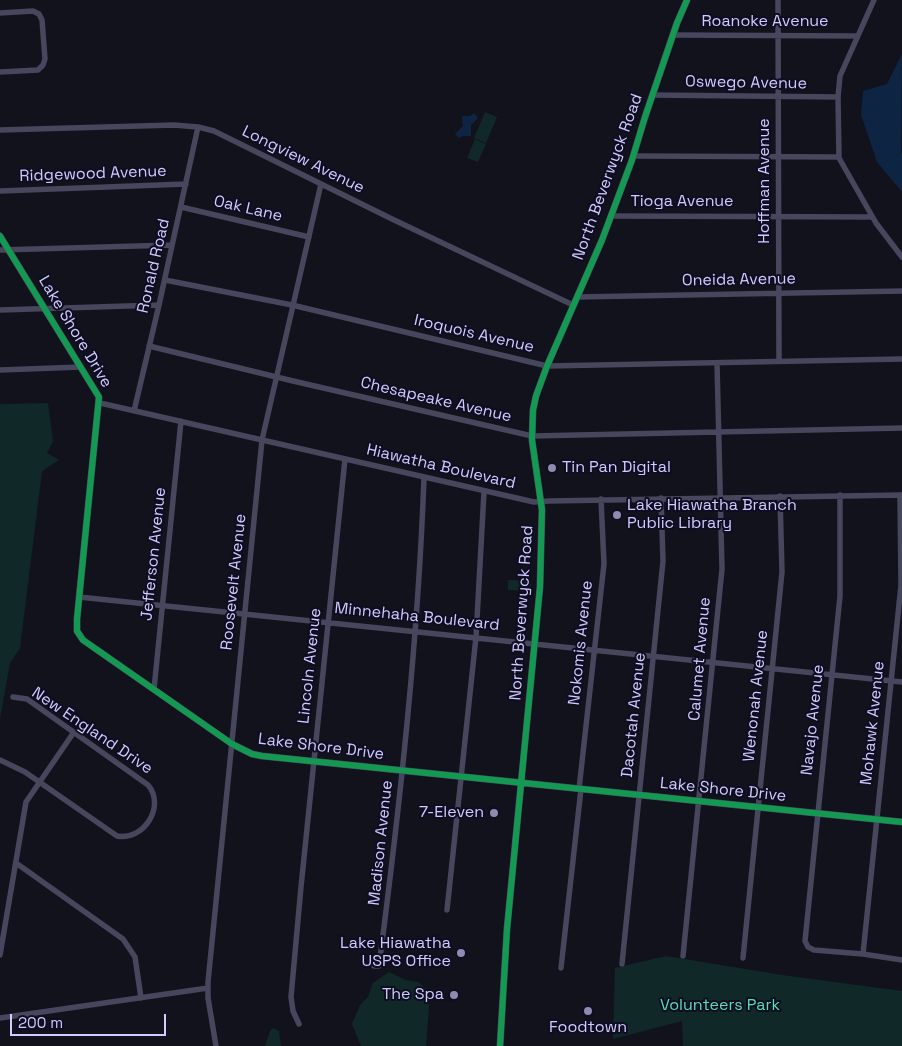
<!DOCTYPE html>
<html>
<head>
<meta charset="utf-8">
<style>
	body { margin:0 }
	#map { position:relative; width:902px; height:1046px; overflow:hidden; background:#12121d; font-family:"Space Grotesk",sans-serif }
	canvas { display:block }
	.scale { position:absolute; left:10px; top:1014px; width:156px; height:22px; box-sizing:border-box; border:2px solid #cfccff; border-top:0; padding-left:6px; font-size:15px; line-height:18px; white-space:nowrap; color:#cfccff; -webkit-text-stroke:4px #0f0d21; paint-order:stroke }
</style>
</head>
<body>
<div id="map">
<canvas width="902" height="1046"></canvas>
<div class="scale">200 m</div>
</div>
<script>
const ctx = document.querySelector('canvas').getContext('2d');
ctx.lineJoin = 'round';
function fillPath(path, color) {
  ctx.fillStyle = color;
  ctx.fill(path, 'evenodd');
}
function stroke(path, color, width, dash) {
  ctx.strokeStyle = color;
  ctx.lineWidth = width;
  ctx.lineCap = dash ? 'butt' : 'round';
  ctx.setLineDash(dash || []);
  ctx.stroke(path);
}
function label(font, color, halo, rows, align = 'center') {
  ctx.font = font + ' "Space Grotesk",sans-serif';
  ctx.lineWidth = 4;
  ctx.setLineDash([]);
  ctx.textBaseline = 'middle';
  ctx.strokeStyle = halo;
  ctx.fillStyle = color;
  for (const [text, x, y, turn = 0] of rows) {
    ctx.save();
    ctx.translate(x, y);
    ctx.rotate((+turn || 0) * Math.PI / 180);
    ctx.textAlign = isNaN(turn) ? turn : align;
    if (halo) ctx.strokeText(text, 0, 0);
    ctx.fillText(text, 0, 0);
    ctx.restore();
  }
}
const green = new Path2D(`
	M 485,112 L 497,117 L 486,143 L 474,138 Z
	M 475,139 L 486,144 L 478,162 L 467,158 Z
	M 48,403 L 53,441 L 47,453 L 59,460 L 42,471 L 20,648 L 10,663 L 0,719 L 0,404 Z
	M 508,580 L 531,581 L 531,591 L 508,590 Z
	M 666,956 L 782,975 L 902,991 L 902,1046 L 683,1046 L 682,1021 L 613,1039 L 615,968 Z
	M 389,972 L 406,980 L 418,982 L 430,992 L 426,1046 L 361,1046 L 352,1024 L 360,1005 L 368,997 L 373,983 Z
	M 273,1028 L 279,1031 L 281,1046 L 265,1046 L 270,1031 Z`);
const water = new Path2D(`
	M 902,54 L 901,152 L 902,155 L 902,192 L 877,162 L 861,115 L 863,91 L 887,84 Z
	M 474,113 L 478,118 L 471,125 L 471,136 L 463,136 L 459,138 L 455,134 L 463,126 L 462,116 L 470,116 Z`);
const minor = new Path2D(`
	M 778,0 L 779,361
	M 874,0 L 840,76 L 838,97 L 839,158 L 876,223 L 902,257
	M 0,13 L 33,11 L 39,14 L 42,20 L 45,59 L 43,65 L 38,70 L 0,72
	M 673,35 L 856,36
	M 652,95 L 838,97
	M 0,130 L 174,125 L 198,127 L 214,131 L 392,219 L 573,305
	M 634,156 L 839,157
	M 0,191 L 186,184
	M 181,207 L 309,237
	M 611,216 L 872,217
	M 0,250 L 172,245
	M 165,280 L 292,305 L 547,366 L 902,359
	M 577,297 L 902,291
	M 0,310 L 159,305
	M 149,346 L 293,381 L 532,436 L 902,428
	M 0,370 L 81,367
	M 100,403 L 534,502 L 549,501 L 902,495
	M 134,411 L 159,305 L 198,127
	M 840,495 L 840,596 L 805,941 L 808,947 L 814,950 L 863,954 L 902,960
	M 79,597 L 902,682
	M 154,689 L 181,421
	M 0,760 L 25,772 L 117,836 C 144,841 166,806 148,785 L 27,699 L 13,697
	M 579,789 L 604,564 L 601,499
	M 16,863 L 123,939 L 135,957 L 141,998
	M 447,910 L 476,637 L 484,492
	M 863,954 L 901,585 L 900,495
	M 0,955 L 26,802 L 74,732
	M 683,956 L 722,569 L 717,363
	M 743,958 L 782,572 L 780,496
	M 622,964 L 663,561 L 661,498
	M 374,966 L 379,966 C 400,804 418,641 424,478
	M 561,968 L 581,789
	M 0,1018 L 208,988
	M 299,1024 L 293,1011 L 291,997 L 301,887 L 345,459
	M 216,1046 L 208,998 L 208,982 L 262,440 L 321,184`);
const tertiary = new Path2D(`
	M 0,236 L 99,397 L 77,619 L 77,631 L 83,640 L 232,744 L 252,754 L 262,756 L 902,822
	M 500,1046 L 507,929 L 540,587 L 542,510 L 532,440 L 533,410 L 536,396 L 547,366 L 602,240 L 632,160 L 645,117 L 677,23 L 687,0`);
const cycleway = new Path2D(`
	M 0,236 L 99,397 L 77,619 L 77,631 L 83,640 L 232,744 L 252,754 L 262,756 L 902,822
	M 500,1046 L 507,929 L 540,587 L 542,510 L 532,440 L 533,410 L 536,396 L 547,366 L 602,240 L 632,160 L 645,117 L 677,23 L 687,0`);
const markers = [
	[552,468,5,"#8d8bb0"],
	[617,515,5,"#8d8bb0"],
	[494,813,5,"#8d8bb0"],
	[461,953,5,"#8d8bb0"],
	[454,995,5,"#8d8bb0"],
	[588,1011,5,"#8d8bb0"]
];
const streetNames = [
	["Roanoke Avenue",765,22],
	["Oswego Avenue",746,83,1],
	["Longview Avenue",303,160,26],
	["Ridgewood Avenue",93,174,-2],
	["North Beverwyck Road",608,177,-70],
	["Hoffman Avenue",765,181,-90],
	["Tioga Avenue",682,202],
	["Oak Lane",248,209,13],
	["Ronald Road",154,266,-77],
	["Oneida Avenue",739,280,-1],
	["Lake Shore Drive",75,332,59],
	["Iroquois Avenue",474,334,13],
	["Chesapeake Avenue",436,400,13],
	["Hiawatha Boulevard",441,467,13],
	["Jefferson Avenue",154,554,-84],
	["Roosevelt Avenue",234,582,-84],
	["North Beverwyck Road",522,613,-86],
	["Minnehaha Boulevard",417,617,6],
	["Nokomis Avenue",581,643,-84],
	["Calumet Avenue",700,659,-85],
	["Lincoln Avenue",310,666,-84],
	["Wenonah Avenue",756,696,-84],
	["Dacotah Avenue",634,715,-84],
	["Navajo Avenue",813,720,-84],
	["Mohawk Avenue",873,723,-84],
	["New England Drive",92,731,34],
	["Lake Shore Drive",321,747,7],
	["Lake Shore Drive",723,790,6],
	["Madison Avenue",381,843,-84]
];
const poiNames = [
	["Tin Pan Digital",562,468,"left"],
	["Lake Hiawatha Branch",627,506,"left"],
	["Public Library",627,524,"left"],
	["7-Eleven",484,813],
	["Lake Hiawatha",451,944],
	["USPS Office",451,962],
	["The Spa",444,995],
	["Foodtown",588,1028,"center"]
];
const parkNames = [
	["Volunteers Park",720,1006]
];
fillPath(green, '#102827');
fillPath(water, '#0d2442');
stroke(minor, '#46465d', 5.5);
stroke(tertiary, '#46465d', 7);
stroke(cycleway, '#139951', 6);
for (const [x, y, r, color] of markers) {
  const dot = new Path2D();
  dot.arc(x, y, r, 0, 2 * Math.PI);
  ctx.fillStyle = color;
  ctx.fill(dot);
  stroke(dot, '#0f0d21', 2);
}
label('16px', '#cfccff', '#0f0d21', streetNames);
label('16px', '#cfccff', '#0f0d21', poiNames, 'right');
label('16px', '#57e0b4', '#0f0d21', parkNames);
</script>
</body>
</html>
